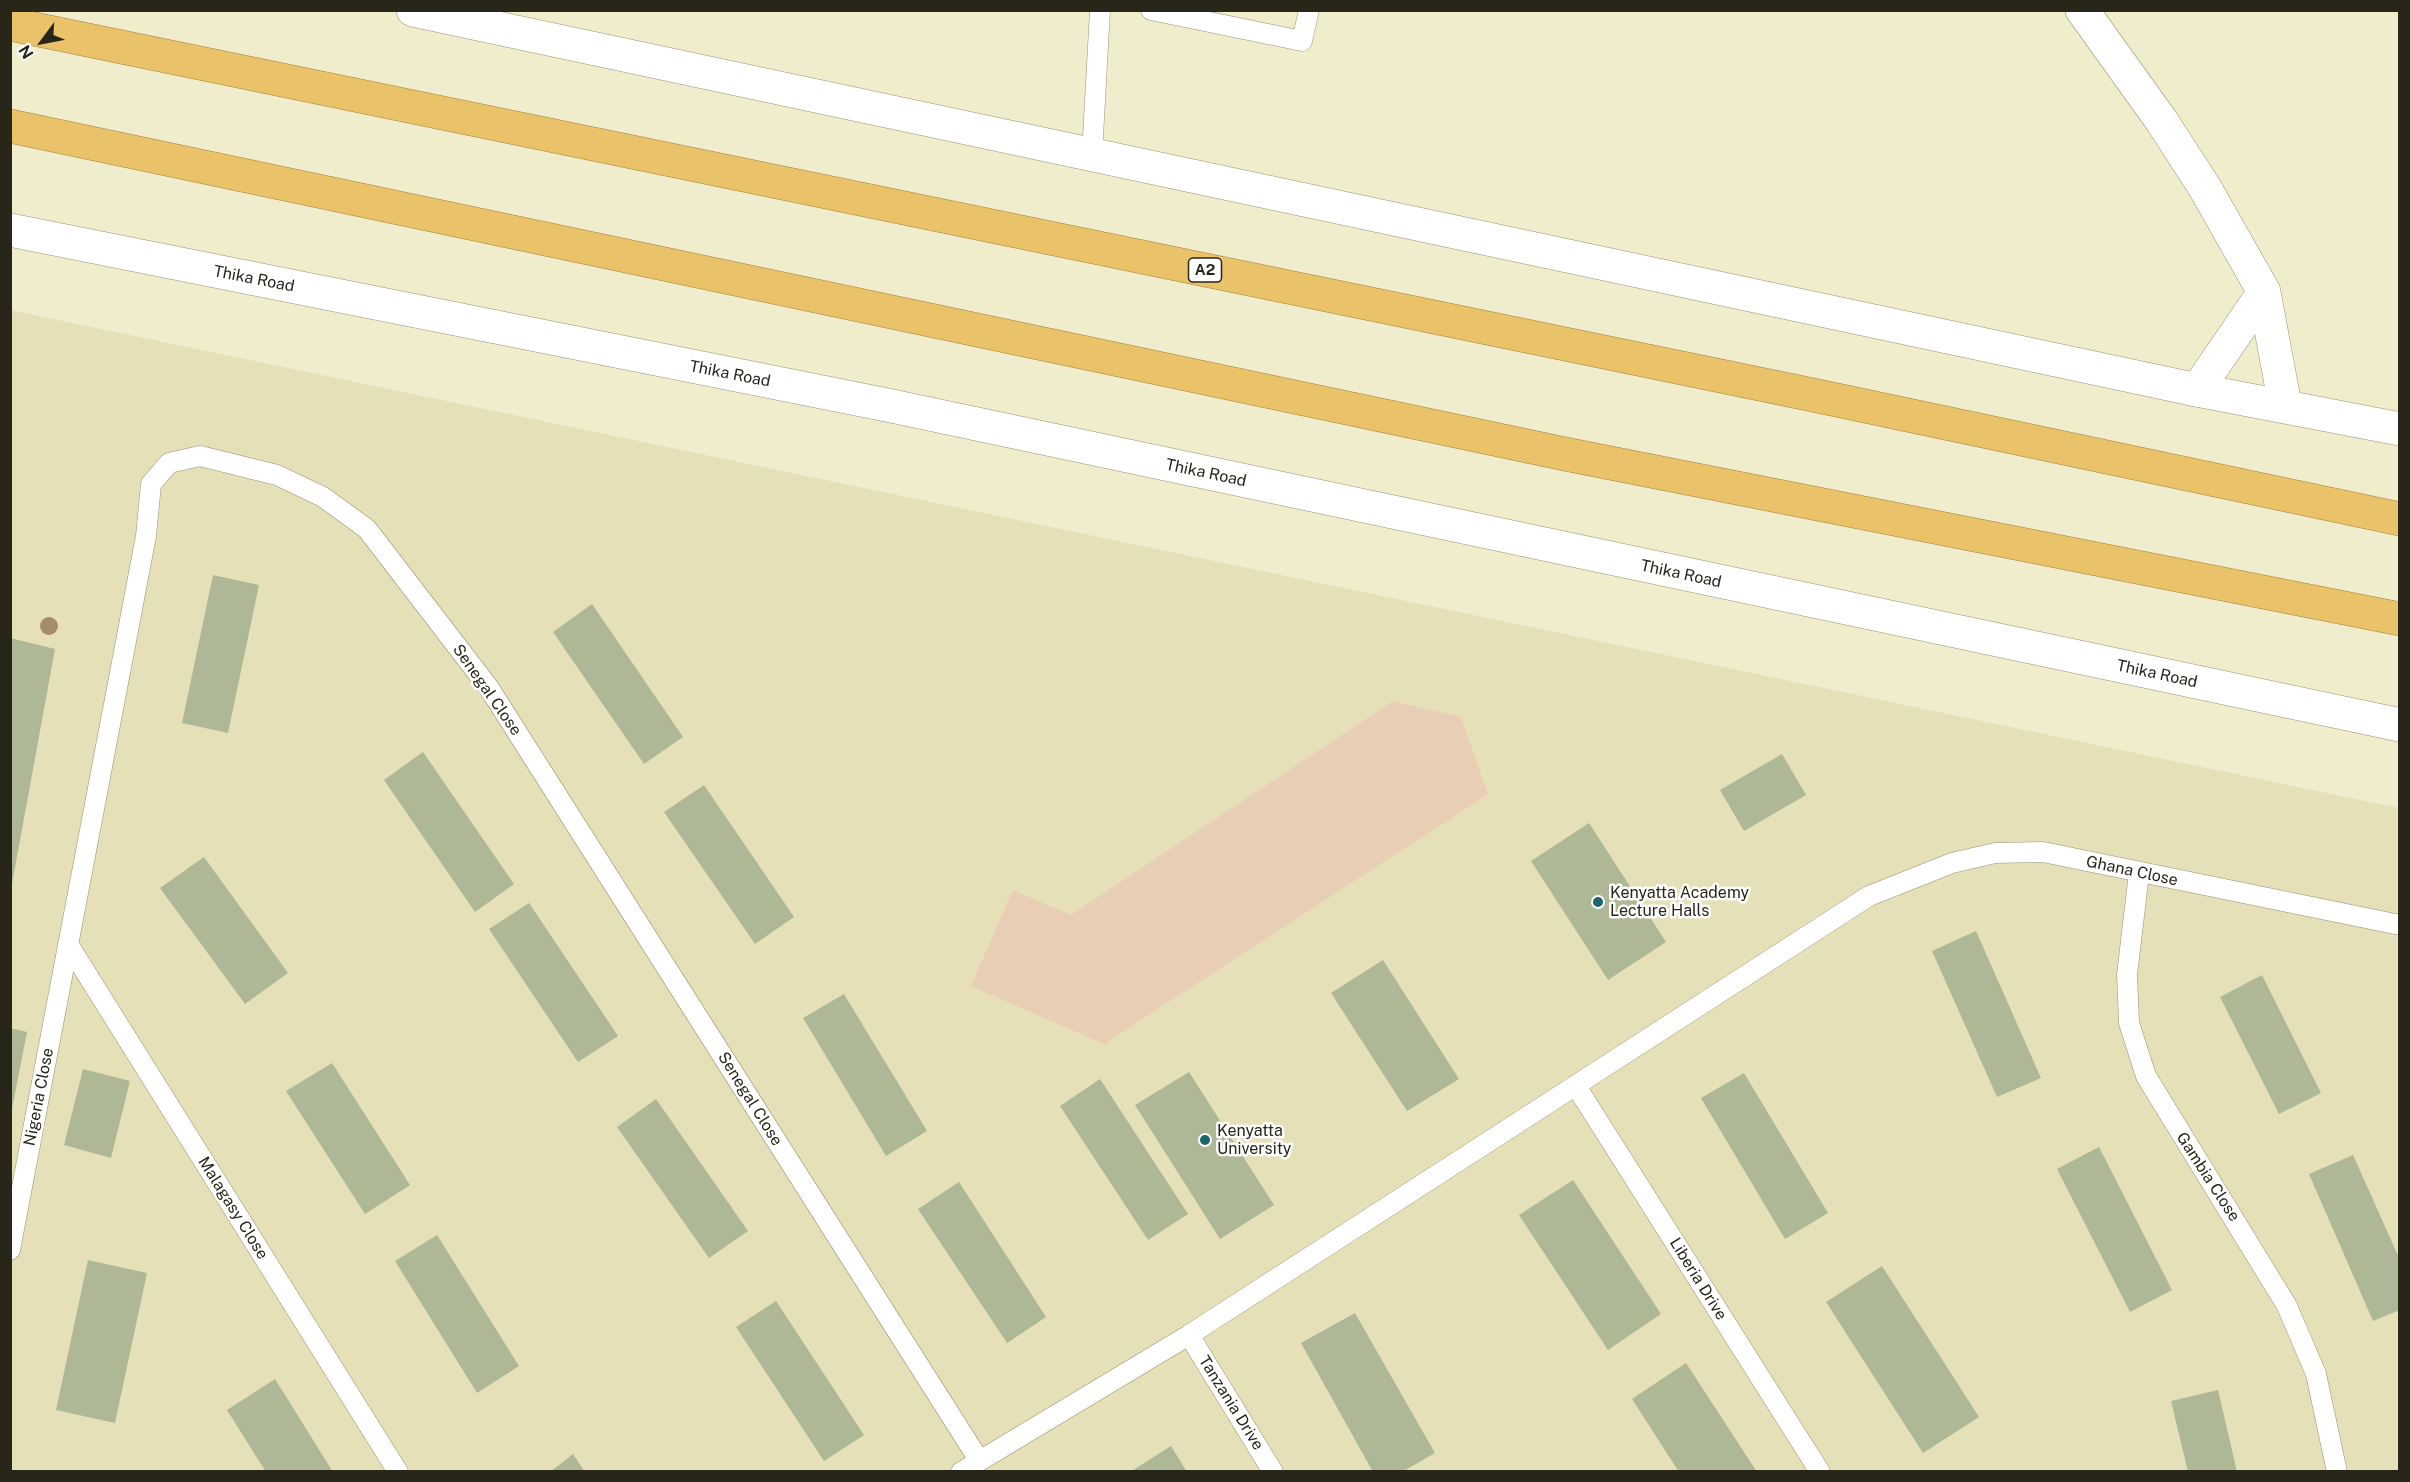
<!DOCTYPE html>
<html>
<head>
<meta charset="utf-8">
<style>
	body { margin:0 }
	#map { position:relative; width:2410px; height:1482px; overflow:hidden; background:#f0edcc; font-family:"Public Sans",sans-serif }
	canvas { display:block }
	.frame { position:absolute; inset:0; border:12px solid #272619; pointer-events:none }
	.north { position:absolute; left:12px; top:12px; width:60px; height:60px; -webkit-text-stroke:4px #fff; paint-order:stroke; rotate:238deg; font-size:16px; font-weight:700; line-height:24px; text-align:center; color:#272619 }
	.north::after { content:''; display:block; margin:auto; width:21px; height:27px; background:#272619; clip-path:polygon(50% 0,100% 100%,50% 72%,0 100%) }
</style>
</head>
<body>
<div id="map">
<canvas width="2410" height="1482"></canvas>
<div class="frame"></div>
<div class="north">N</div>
</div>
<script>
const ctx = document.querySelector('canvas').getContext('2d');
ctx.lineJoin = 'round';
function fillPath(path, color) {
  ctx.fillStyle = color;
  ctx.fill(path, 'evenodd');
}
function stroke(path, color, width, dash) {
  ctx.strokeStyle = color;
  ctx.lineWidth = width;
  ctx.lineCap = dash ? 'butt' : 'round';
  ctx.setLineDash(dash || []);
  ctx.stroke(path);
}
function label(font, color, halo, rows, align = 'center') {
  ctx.font = font + ' "Public Sans",sans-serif';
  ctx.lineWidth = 5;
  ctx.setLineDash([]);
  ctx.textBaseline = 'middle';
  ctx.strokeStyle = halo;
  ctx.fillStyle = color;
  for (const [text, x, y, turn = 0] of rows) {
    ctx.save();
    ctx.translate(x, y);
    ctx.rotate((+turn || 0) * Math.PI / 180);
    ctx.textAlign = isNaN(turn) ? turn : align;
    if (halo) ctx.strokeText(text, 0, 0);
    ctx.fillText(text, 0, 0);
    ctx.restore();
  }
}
const built = new Path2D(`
	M 10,310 L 2399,808 L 2399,1471 L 11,1471 Z`);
const green = new Path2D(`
	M 1393,701 L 1461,717 L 1488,794 L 1104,1044 L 971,986 L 1013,890 L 1071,915 Z`);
const building = new Path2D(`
	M 213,575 L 259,585 L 228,733 L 182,723 Z
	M 592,604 L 683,737 L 644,764 L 553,632 Z
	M 10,638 L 55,649 L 12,884 L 10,884 Z
	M 423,752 L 514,884 L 475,912 L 384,780 Z
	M 1782,754 L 1806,795 L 1744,831 L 1720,790 Z
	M 704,785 L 794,917 L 755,944 L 664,812 Z
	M 1589,823 L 1666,942 L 1608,980 L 1531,861 Z
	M 204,857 L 288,973 L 245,1004 L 160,888 Z
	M 529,903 L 618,1036 L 578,1062 L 489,929 Z
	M 1976,931 L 2041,1078 L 1997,1097 L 1932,951 Z
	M 1383,960 L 1459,1079 L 1407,1111 L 1331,993 Z
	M 2262,975 L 2321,1093 L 2279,1114 L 2220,997 Z
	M 844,994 L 927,1131 L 886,1156 L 803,1018 Z
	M 10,1028 L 27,1032 L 12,1109 L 10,1109 Z
	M 332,1063 L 410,1185 L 365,1214 L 286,1091 Z
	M 83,1069 L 130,1081 L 111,1158 L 64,1145 Z
	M 1189,1072 L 1274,1205 L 1220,1239 L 1135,1105 Z
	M 1744,1073 L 1828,1213 L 1785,1239 L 1701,1098 Z
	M 1100,1079 L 1188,1214 L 1148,1240 L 1060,1106 Z
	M 656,1099 L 748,1231 L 709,1258 L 617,1127 Z
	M 2099,1147 L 2172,1290 L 2130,1312 L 2057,1169 Z
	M 2353,1155 L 2400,1260 L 2400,1310 L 2373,1321 L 2309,1174 Z
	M 1573,1180 L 1661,1314 L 1608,1350 L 1519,1215 Z
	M 959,1182 L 1046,1317 L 1007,1343 L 918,1209 Z
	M 437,1235 L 519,1366 L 477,1393 L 395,1261 Z
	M 88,1260 L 147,1273 L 115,1423 L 56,1410 Z
	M 1882,1266 L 1979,1417 L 1923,1453 L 1826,1302 Z
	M 776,1301 L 864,1435 L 824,1461 L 736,1327 Z
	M 1355,1313 L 1435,1453 L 1402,1472 L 1373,1472 L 1301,1343 Z
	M 1686,1363 L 1757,1472 L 1679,1472 L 1632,1399 Z
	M 275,1379 L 333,1472 L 266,1472 L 227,1410 Z
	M 2218,1390 L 2237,1472 L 2188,1472 L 2171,1401 Z
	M 1171,1446 L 1187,1472 L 1130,1472 Z
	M 573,1454 L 585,1472 L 550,1472 Z`);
const service = new Path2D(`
	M 1151,10 L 1302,41 L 1309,10
	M 1092,155 L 1100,10
	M 2139,873 L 2127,975 L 2129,1023 L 2146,1076 L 2287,1306 L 2316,1374 L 2337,1472
	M 68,944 L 398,1472
	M 1576,1086 L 1820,1472
	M 10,1250 L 146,536 L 151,484 L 169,463 L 200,456 L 277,475 L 323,497 L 367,529 L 489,688 L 979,1460
	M 1189,1335 L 1273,1472
	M 961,1472 L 1189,1335 L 1869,896 L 1952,863 L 1995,853 L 2043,852 L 2400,925`);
const minor = new Path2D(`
	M 2082,10 L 2161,120 L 2205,188 L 2264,292 L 2285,405
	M 2197,390 L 2264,292`);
const secondary = new Path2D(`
	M 413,10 L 2197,390 L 2400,429
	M 10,230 L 887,405 L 2400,725`);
const trunk = new Path2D(`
	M 10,24 L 1813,395 L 2400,519
	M 10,126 L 1565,454 L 2400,619`);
const trees = [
	[49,626]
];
const markers = [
	[1598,902,6,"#196768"],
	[1205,1140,6,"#196768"]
];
const shields = [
	[1205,270,33]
];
const shieldNames = [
	["A2",1205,270]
];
const streetNames = [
	["Thika Road",254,279,11],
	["Thika Road",730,374,11],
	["Thika Road",1206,473,12],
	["Thika Road",1681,574,12],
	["Thika Road",2157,674,12],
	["Senegal Close",487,690,55],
	["Ghana Close",2132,871,12],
	["Nigeria Close",39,1097,-79],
	["Senegal Close",750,1099,58],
	["Gambia Close",2208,1177,57],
	["Malagasy Close",233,1208,58],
	["Liberia Drive",1698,1279,58],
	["Tanzania Drive",1231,1403,58]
];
const poiNames = [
	["Kenyatta Academy",1610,893],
	["Lecture Halls",1610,911],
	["Kenyatta",1217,1131],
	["University",1217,1149]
];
fillPath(built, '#e5e0b7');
fillPath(green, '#e9ceb6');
fillPath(building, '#aeb896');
stroke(service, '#969374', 21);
stroke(minor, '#969374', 34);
stroke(secondary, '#969374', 34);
stroke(trunk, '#a28136', 34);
stroke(service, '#fff', 20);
stroke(minor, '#fff', 33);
stroke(secondary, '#fff', 33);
stroke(trunk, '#eac26a', 33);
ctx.fillStyle = '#a58e67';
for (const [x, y] of trees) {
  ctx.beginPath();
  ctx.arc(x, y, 9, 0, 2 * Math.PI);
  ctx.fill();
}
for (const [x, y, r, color] of markers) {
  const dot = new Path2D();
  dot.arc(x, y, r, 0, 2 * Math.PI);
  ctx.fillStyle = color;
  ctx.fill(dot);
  stroke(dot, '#fff', 2);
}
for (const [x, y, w] of shields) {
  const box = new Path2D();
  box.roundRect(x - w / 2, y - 12, w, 24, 4.5);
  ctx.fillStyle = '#fff';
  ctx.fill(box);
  stroke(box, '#272619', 1.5);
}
label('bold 15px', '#272619', null, shieldNames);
label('16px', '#272619', '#fff', streetNames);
label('16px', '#272619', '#fff', poiNames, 'left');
</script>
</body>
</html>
